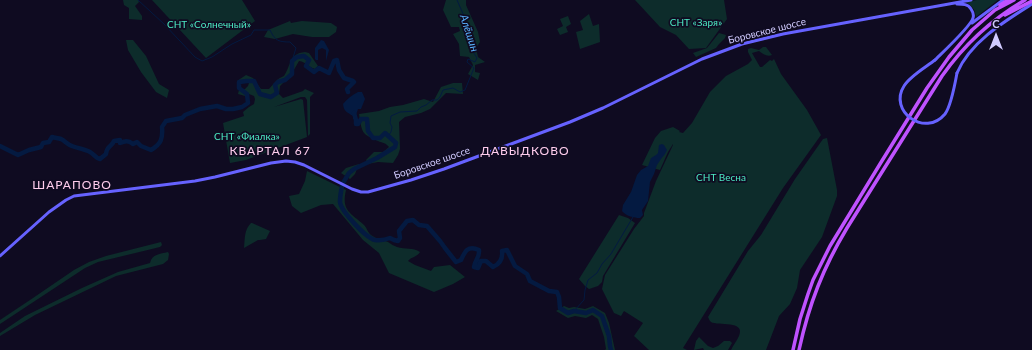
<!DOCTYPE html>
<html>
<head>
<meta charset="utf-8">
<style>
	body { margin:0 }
	#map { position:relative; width:1032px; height:350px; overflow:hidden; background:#0f0b21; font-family:Lato,sans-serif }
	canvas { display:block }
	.north { position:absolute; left:976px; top:16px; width:40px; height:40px; -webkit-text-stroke:3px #0f0b21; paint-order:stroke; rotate:0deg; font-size:11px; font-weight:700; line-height:16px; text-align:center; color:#d1cbff }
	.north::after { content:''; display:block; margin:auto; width:14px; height:18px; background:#d1cbff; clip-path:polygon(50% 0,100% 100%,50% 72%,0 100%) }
</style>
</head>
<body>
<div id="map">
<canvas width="1032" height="350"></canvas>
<div class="north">С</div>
</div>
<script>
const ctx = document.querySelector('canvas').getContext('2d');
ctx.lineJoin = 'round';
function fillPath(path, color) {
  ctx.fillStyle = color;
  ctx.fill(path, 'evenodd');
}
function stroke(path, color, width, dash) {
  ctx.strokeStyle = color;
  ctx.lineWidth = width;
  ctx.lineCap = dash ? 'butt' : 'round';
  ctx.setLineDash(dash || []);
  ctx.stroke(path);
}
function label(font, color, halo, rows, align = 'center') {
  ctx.font = font + ' Lato,sans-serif';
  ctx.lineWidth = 3.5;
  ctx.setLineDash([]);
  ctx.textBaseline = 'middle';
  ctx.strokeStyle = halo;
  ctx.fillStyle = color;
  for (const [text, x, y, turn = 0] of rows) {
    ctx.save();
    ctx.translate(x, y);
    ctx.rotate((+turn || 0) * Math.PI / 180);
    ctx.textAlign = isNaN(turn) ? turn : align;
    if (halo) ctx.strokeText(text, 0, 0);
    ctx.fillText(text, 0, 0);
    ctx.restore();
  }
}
const green = new Path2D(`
	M 123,0 L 138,0 L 139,2 L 135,6 L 142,16 L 142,20 L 129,19 L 129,8 L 124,5 Z
	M 152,0 L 242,0 L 255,21 L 206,58 Z
	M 446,0 L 466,0 L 466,5 L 478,32 L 480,42 L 476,48 L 478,57 L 485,62 L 475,65 L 475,72 L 480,73 L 478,80 L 468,74 L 473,65 L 469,57 L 460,56 L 459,44 L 453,34 L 460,31 L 459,27 L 451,27 L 443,10 Z
	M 635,0 L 724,0 L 727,19 L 706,48 L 689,49 L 676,35 L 660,27 Z
	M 977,0 L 998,0 L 976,17 C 975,9 972,6 966,2 Z
	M 589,14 L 593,26 L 599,24 L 600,42 L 580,49 L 576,32 L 583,30 L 580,21 Z
	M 568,16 L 571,24 L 566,27 L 568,32 L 560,35 L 557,29 L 563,26 L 560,19 Z
	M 290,21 L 291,23 L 302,21 L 331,23 L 337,27 L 336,32 L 329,37 L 312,37 L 293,34 L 275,39 L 264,37 L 268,30 Z
	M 719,33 L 726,35 L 725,38 L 719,44 L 716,48 L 696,57 L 693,53 L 707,48 Z
	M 126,40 L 133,40 L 146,56 L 159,84 L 169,90 L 167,98 L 156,92 L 141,72 L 128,50 Z
	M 763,47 L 766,47 L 772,55 C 767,57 763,54 759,51 L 752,53 L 760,67 L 762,67 L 770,60 L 772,61 L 774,59 L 781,74 L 807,110 L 821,135 L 783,188 L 683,348 L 687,350 L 649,350 L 634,336 L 643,323 L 624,311 L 621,316 L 614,313 L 602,289 L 605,275 L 634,229 L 644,216 L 644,213 L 656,181 L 673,145 L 673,144 L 668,152 L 660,170 L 642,165 L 655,138 L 661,131 L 673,127 L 680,131 L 679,132 L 683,133 L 692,123 L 710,92 L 726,76 L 748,64 L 752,60 L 748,52 L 748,49 L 751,48 L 759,50 Z
	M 305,52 L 309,53 L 318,66 L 315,69 C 307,67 307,62 299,61 L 291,75 L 280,86 L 279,94 L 283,98 L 303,91 L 305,89 L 314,93 L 310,97 L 310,134 L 308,136 L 308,135 L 307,100 L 305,97 L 301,97 L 274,107 L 301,99 L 303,100 L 307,137 L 246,160 L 230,163 L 223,123 L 244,116 L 243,112 L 249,107 L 254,104 L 255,99 L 254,96 L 249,94 L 245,96 L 238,94 L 239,90 L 245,89 L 248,86 L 249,83 L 242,80 L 237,81 L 246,75 L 253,78 L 261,89 L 269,89 C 275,83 276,79 284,76 C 292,64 288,54 305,52 Z
	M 453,83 L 462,83 L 463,94 L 446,93 L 430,109 L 421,113 L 405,117 L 399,122 L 400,149 L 398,155 L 393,163 L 378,162 L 368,164 L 366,160 L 374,152 L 383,152 L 389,147 C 386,143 383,143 378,141 C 361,134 362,132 359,114 L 379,111 L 390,107 L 403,105 L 424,99 L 433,102 L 441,87 Z
	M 827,138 L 837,190 L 837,196 L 822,237 L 800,270 L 797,288 L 790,304 L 779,316 L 766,350 L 731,350 C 733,345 737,341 739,336 C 746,320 718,326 711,322 C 709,320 709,319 708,317 L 748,251 L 761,235 L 795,179 L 823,139 Z
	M 359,164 L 355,174 L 350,179 L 341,173 L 346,168 Z
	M 307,171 L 346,190 C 341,211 351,213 364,225 C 367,228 368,233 371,235 C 376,239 383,240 388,242 C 391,244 394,246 397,247 C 405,250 413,247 420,252 C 417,257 411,257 408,261 L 415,265 L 431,271 L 434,267 L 450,265 L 465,277 L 453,284 L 434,292 L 389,273 L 379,253 L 363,240 L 333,204 L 321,205 L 301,213 L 292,206 L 289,196 L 299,194 L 305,181 Z
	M 619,215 L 628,218 L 635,223 L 603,276 L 602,282 L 598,286 L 589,289 L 585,286 L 579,279 Z
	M 251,223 L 252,223 L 270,231 L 266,239 L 260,240 L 258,240 L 244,248 C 245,239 244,230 251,223 Z
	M 161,242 L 162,245 L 160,247 L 98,262 L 85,268 L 0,324 L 0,320 L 33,298 L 74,270 L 89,262 L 106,256 Z
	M 168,252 L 169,254 L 168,260 L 163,264 L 116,276 L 35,315 L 0,336 L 0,333 L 25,316 L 82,288 L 118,272 L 150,263 C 152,254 160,254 168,252 Z
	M 564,306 L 569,308 L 574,307 L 585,309 L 593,306 L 605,313 L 609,323 L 615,350 L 605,350 L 606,349 L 604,337 L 598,319 L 592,315 L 586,318 L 575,316 L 568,318 L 556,311 Z
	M 699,337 L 708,346 L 713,348 L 718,346 L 724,341 L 730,341 L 732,343 L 728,350 L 704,350 L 703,348 L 694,350 L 696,341 Z`);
const water = new Path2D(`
	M 321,40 L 324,41 L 329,50 L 326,61 L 326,50 L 322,48 L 318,50 L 318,60 L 316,60 L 315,59 L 315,48 Z
	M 358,92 L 362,92 L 365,99 L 361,109 L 358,109 L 356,115 L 356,120 L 353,119 L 353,116 C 347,112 344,112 343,104 C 347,99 352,95 358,92 Z
	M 662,144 L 664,145 L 667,150 L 665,154 L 661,159 L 657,165 L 654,174 L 650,182 L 648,201 L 642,210 L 643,215 L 640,218 C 634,218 626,216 622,211 L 623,205 L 631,192 L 637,175 L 641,170 L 648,166 L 651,158 L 656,155 L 658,153 L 659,145 Z`);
const stream = new Path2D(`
	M 138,0 L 164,24 L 195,57 L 202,61 L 212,57 L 232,44 L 251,35 L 254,30 L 270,30 C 275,41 279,42 290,42 L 296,48 L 292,61
	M 389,135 L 391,132 L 392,127 L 390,123 L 391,116 L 400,112 L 417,111 L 421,107 L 426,105 L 432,100 L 437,100 L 440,97 L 443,90 L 453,88 L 460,92 L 465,90 L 474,68 L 467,62 L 468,59 L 475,62 L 477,58 L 472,50 L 468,37 L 464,16 L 457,0
	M 574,311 L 584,300 L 585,290 L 588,280 L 597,273 L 602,264 L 611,254 L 633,217`);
const river = new Path2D(`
	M 0,146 L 18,155 L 29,150 L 41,147 L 43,143 L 49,142 L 52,137 C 55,138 58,138 61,139 C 65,141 68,145 72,146 C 77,148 84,149 90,152 C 94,154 95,158 100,159 L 106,154 C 107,145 111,148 114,141 L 120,140 L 120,143 C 125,141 128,140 133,144 L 137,142 L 141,146 L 151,150 C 161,144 163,139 162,127 L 166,121 L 182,118 L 185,115 L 200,109 L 217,106 L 226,109 L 233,109 L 242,107 L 248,103 L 247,94 L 239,88 L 239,82 L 247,81 L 254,81 L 260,94 L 271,97 L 277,93 L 275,85 L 278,82 L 285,80 L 292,74 L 292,61 L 297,57 L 304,56 L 309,60 L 306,66 L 314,72 L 319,68 L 329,73 L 334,61 L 337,60 L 339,70 L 344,78 L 353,81 L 354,82 L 347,89 L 348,92
	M 343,183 L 349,173 L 354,169 L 377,158 L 395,147 L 396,143 L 385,133 L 380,138 L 373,138 L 368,131 L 367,119 L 361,119 L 358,124 L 356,124 L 356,120 L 354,113
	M 342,186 C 341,191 340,197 340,202 C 341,211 366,238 375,240 C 381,241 385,240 390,238 L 394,240 L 398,241 L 400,238 L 399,231 L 407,221 L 413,220 L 419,225 L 427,226 L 440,241 L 445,248 L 456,262 L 461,260 C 465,251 468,245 479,250 C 480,257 475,260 474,267 L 478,268 L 481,261 L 486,261 L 493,267 C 500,264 503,259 502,251 L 507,250 L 515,266 L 527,274 L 530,281 L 549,291 L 557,292 L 559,297 L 560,308 L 568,313 L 574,311 L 586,313 L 593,310 L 602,316 L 609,336 L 610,346 L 611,350`);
const secondary = new Path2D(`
	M 972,23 L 1003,0
	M 935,60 C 942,53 971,26 973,18 C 974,15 973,12 971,9 C 968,4 963,4 957,4
	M 957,73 C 970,42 1005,21 1032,4
	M 0,256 L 49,212 L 66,200 L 74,196 L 195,181 L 215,177 L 271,163 L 286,161 L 295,162 L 304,165 L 352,189 L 361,192 L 368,192 L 411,180 L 444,169 L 570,122 L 603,108 L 702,59 L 742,44 L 783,34 L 971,0`);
const primary = new Path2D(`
	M 1000,5 L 1008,0
	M 1005,15 L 1032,1
	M 793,350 L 800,319 L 808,294 L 813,280 L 830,246 L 880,164 L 927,88 L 949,57 L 972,30 L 995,10 L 1014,0
	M 799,350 C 809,304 823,268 847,228 L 942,76 C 964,45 992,19 1025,0`);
const secondaryBridge = new Path2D(`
	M 935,60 C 926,67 910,76 904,86 C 888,111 925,138 945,114 C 951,106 955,84 957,73`);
const parkNames = [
	["СНТ «Заря»",696,23],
	["СНТ «Солнечный»",209,25],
	["СНТ «Фиалка»",247,137],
	["СНТ Весна",721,178]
];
const streetNames = [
	["Боровское шоссе",767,31,-14],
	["Боровское шоссе",432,163,-19]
];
const waterNames = [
	["Алёшин",469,33,72]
];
const quarterNames = [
	["КВАРТАЛ 67",270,151],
	["ДАВЫДКОВО",525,151],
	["ШАРАПОВО",72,185]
];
fillPath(green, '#0d2c2b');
fillPath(water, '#041a41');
stroke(stream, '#041a41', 1);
stroke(river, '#041a41', 4.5);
stroke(secondary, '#6662ff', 3);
stroke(primary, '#bf52ff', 3.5);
stroke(secondaryBridge, '#6662ff', 3);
label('10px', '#4ceac3', '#0f0b21', parkNames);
label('10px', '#d1cbff', '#0f0b21', streetNames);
label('italic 11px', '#59b2ff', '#0f0b21', waterNames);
ctx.letterSpacing = '1px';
label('12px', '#ffcded', '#0f0b21', quarterNames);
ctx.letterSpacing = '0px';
</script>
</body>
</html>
